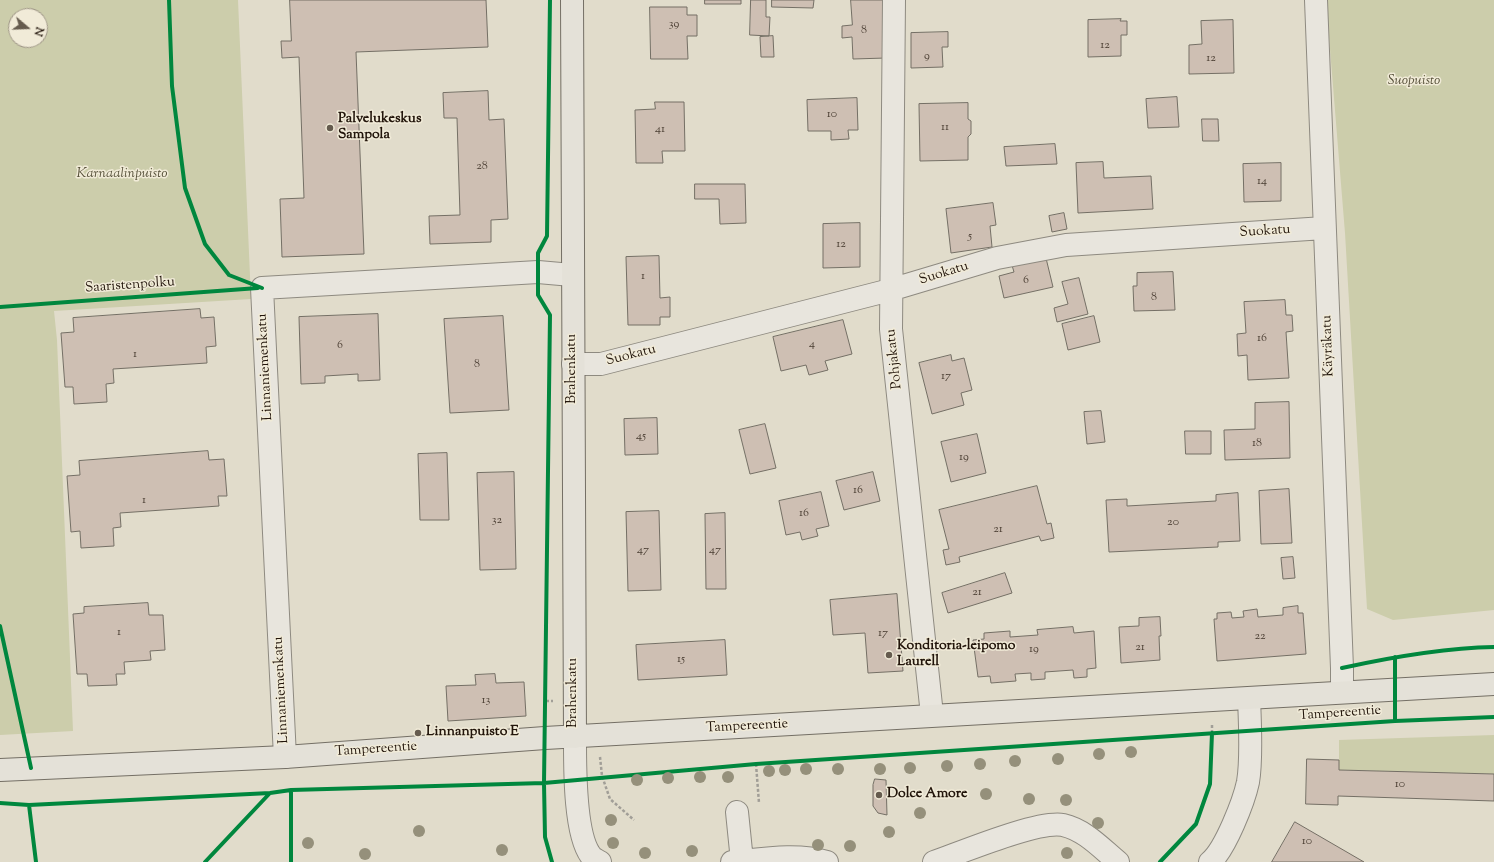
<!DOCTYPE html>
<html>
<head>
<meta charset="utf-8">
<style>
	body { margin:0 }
	#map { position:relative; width:1494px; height:862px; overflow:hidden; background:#e1dccb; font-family:"Sorts Mill Goudy",serif }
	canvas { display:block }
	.north { position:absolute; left:8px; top:8px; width:40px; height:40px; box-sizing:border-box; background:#f1ebd8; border:1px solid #9e9586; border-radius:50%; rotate:109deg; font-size:11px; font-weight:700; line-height:16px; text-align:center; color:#22150b }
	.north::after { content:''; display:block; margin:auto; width:14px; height:18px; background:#655b4e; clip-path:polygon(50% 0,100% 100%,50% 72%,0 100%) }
</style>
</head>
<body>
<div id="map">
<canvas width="1494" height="862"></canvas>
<div class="north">N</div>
</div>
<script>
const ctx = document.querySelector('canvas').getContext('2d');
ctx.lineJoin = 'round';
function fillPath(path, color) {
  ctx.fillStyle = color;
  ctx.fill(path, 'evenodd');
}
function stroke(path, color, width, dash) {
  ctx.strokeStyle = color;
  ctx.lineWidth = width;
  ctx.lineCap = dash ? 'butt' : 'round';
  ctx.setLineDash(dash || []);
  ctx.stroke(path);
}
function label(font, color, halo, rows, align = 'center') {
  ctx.font = font + ' "Sorts Mill Goudy",serif';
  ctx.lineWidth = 3;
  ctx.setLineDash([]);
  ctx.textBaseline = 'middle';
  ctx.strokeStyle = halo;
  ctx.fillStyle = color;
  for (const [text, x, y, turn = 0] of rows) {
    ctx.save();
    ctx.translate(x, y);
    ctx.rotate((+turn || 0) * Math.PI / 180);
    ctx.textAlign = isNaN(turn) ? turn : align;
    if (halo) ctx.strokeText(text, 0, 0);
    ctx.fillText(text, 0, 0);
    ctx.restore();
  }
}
const green = new Path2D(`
	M 0,0 L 238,0 L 251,299 L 54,311 L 57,340 L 73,731 L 0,735 ZM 16,16 L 40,16 L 40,40 L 16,40 Z
	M 1326,0 L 1494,0 L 1494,610 L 1393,620 L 1367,609 L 1345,233 Z
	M 1494,735 L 1494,774 L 1339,770 L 1339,740 Z`);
const building = new Path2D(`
	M 290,0 L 486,0 L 488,47 L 356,52 L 364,254 L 282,257 L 280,199 L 304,198 L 299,57 L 282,58 L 281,41 L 291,41 Z
	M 705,0 L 741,0 L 741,4 L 705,4 Z
	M 751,0 L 766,0 L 766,17 L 770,17 L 769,36 L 750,35 Z
	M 772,0 L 814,0 L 813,8 L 772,7 Z
	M 851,0 L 885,0 L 886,58 L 853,59 L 852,37 L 842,38 L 842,26 L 852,25 Z
	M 650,7 L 687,7 L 687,15 L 697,15 L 697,36 L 687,36 L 688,59 L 651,59 Z
	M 1121,19 L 1120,21 L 1127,21 L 1127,35 L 1121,35 L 1121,56 L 1088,57 L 1088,20 Z
	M 1233,20 L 1234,73 L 1189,74 L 1189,45 L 1202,44 L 1201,21 Z
	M 948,32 L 948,47 L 942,47 L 943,67 L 911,68 L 911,33 Z
	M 773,36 L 774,57 L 761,57 L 760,37 Z
	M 488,91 L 489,120 L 504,119 L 508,219 L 491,220 L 491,242 L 430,244 L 429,216 L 460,215 L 457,118 L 444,118 L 443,93 Z
	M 1177,97 L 1179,127 L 1148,128 L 1146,99 Z
	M 857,98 L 858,130 L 848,130 L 849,139 L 831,140 L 831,131 L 808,131 L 807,100 Z
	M 655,102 L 684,102 L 685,151 L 662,151 L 663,163 L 636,163 L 635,110 L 655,109 Z
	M 968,103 L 968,119 L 971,121 L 971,134 L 968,137 L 968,160 L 920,161 L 919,104 Z
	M 1202,119 L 1218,119 L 1219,141 L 1203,141 Z
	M 1055,144 L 1057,164 L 1006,166 L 1004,147 Z
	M 1103,162 L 1104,178 L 1151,176 L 1153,209 L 1078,213 L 1076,163 Z
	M 1281,163 L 1281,201 L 1244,202 L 1243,164 Z
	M 695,184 L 745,184 L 746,223 L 720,224 L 719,199 L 695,199 Z
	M 993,203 L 996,225 L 990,226 L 992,247 L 951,253 L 946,209 Z
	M 1064,213 L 1067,229 L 1052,232 L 1049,216 Z
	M 860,223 L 860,267 L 823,268 L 823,224 Z
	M 1045,254 L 1053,287 L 1004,298 L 999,276 L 1014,272 L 1011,262 Z
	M 659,256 L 660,298 L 670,297 L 670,317 L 660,317 L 660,325 L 628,325 L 626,257 Z
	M 1173,272 L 1175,310 L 1134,311 L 1133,286 L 1137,286 L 1137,273 Z
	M 1079,278 L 1088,314 L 1057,322 L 1054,308 L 1068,304 L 1062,282 Z
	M 1285,300 L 1286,315 L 1292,315 L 1293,331 L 1286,332 L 1289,378 L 1248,380 L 1247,355 L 1238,356 L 1237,334 L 1246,333 L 1244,302 Z
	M 200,309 L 201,318 L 214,317 L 216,346 L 206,347 L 207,363 L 113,369 L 114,383 L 106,384 L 107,402 L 74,404 L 73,387 L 65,387 L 61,333 L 74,332 L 73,318 Z
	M 378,314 L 380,380 L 358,381 L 358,374 L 325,376 L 325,383 L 301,384 L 299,317 Z
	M 503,316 L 509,410 L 450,413 L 444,319 Z
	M 1094,316 L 1100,342 L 1068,350 L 1062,324 Z
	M 843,320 L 852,354 L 825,361 L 828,370 L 809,375 L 806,365 L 781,371 L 773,337 Z
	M 951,355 L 952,361 L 964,358 L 972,390 L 961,393 L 964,405 L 932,414 L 919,363 Z
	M 1289,402 L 1290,458 L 1225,460 L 1224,430 L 1255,429 L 1255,403 Z
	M 1101,411 L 1105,442 L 1087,444 L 1084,412 Z
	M 657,418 L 658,454 L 625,455 L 624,419 Z
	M 765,424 L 776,468 L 750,474 L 739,430 Z
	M 1185,431 L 1211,431 L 1211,454 L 1186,454 Z
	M 977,434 L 986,473 L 951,482 L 941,442 Z
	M 208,451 L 209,460 L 224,459 L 227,496 L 218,496 L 219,506 L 120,513 L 121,527 L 113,528 L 114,546 L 81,548 L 80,531 L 71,532 L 67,476 L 80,475 L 79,461 Z
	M 447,453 L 449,520 L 420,520 L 418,454 Z
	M 514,472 L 516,569 L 480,570 L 477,473 Z
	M 873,472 L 880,501 L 844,510 L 836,481 Z
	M 1037,486 L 1047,524 L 1051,523 L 1054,538 L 1041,541 L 1039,536 L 959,557 L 960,562 L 946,565 L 943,550 L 949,549 L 939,510 Z
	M 1289,489 L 1292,543 L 1261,544 L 1259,491 Z
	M 821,492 L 829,526 L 816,529 L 818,536 L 802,540 L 800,532 L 786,535 L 779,501 Z
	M 1238,493 L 1240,541 L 1218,542 L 1218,547 L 1109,552 L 1106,500 L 1127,499 L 1127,506 L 1216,501 L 1216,495 Z
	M 659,511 L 661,590 L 628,591 L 626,512 Z
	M 725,513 L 726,589 L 706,589 L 705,514 Z
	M 1293,557 L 1295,578 L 1283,579 L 1281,558 Z
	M 1005,573 L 1012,593 L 948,613 L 942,593 Z
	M 897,594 L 903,671 L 868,673 L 865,633 L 833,635 L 830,600 Z
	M 148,603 L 149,615 L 163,615 L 165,650 L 150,651 L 151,660 L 124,662 L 125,674 L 116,674 L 117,685 L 88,686 L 87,674 L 77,674 L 73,614 L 84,613 L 84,607 Z
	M 1298,606 L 1298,613 L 1303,613 L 1306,654 L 1217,661 L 1214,619 L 1217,619 L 1217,613 L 1231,612 L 1232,618 L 1244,617 L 1243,611 L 1257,609 L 1258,617 L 1283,615 L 1283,608 Z
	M 1160,617 L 1161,636 L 1159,636 L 1160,660 L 1121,663 L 1119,627 L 1139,626 L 1139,618 Z
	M 1073,627 L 1074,633 L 1094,631 L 1096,668 L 1087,669 L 1087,677 L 1074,678 L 1073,670 L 1045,672 L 1045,679 L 1031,680 L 1031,673 L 1015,674 L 1016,681 L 991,683 L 990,676 L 978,677 L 973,640 L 984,639 L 984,633 L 1010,631 L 1010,637 L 1038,635 L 1037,630 Z
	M 725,640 L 727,675 L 638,680 L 636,645 Z
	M 495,674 L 496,683 L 524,682 L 526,716 L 448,721 L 446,686 L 476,685 L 475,675 Z
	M 1307,759 L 1339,760 L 1339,770 L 1494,774 L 1494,801 L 1338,796 L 1338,805 L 1306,804 Z
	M 875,779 L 886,780 L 887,815 L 878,813 L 873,806 L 873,785 Z
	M 1295,822 L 1364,862 L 1272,862 Z`);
const path = new Path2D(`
	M 546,701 L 553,701
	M 1212,733 L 1212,723
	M 600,757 L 602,776 L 610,799 L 634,820
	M 756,764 L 759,803`);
const minor = new Path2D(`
	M 894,0 L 891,329 L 932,715
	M 1316,0 L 1342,668 L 1342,692
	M 573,364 L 601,364 L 890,290 L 997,258 L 1066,245 L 1324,228
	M 575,737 C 575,764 574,837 592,857 C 594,859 597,860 600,862
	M 285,757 L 262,288 L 538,272 L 572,275
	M 737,812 L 742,861
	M 732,862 C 763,859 797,853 827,862
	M 934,862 C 960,853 1038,820 1063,825 C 1085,830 1101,848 1118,862
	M 1210,862 C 1225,850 1244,801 1248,782 C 1252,759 1250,723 1249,699`);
const major = new Path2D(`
	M 572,0 L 575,737
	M 0,770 L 285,757 L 545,738 L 1494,684`);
const cycleway = new Path2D(`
	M 169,0 L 172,86 L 185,188 L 205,244 L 229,275 L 262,288
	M 550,0 L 547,236 L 538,253 L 538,295 L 550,315 L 544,783 L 545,837 L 552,862
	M 0,307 L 258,288
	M 0,626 L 31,768
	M 1342,668 C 1392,657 1443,648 1494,647
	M 1395,721 L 1395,657
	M 291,790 L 291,862
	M 0,803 L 29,805 L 270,793 L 291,790 L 544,783 L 756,764 L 1395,721 L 1494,717
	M 29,805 L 36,862
	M 205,862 L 270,793
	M 1160,862 L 1196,824 L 1210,784 L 1212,733`);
const trees = [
	[1131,752],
	[1099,754],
	[1058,759],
	[1015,761],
	[980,764],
	[947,766],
	[910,768],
	[806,769],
	[838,769],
	[880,769],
	[785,770],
	[769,771],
	[700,777],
	[728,777],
	[668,778],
	[637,780],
	[986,794],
	[1029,799],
	[1066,800],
	[920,813],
	[611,820],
	[1098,823],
	[419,831],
	[889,832],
	[308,843],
	[613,843],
	[818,845],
	[850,846],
	[502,850],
	[692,851],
	[645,853],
	[1067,853],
	[365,854]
];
const markers = [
	[330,128,4,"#655b4e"],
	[889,655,4,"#655b4e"],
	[418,733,4,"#655b4e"],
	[879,795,4,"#655b4e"]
];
const numberNames = [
	["39",674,25],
	["8",864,31],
	["12",1105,46],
	["9",927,57],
	["12",1211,59],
	["10",832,115],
	["11",945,128],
	["41",660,130],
	["28",482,167],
	["14",1262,182],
	["5",970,237],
	["12",841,245],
	["1",643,277],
	["6",1026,281],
	["8",1154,298],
	["16",1262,339],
	["4",812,345],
	["6",340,346],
	["1",135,355],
	["8",477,365],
	["17",946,377],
	["45",641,437],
	["18",1257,444],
	["19",964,458],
	["16",858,491],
	["1",144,501],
	["16",804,514],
	["32",497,521],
	["20",1173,523],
	["21",998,530],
	["47",643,551],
	["47",715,551],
	["21",977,593],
	["1",119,633],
	["17",883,634],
	["22",1260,637],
	["21",1140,648],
	["19",1034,650],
	["15",681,660],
	["13",486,701],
	["10",1400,785],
	["10",1307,842]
];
const parkNames = [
	["Suopuisto",1414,82],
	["Karnaalinpuisto",122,175]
];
const poiNames = [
	["Palvelukeskus",338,120],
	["Sampola",338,136],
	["Konditoria-leipomo",897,647],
	["Laurell",897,663],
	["Linnanpuisto E",426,733],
	["Dolce Amore",887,795]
];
const streetNames = [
	["Suokatu",1265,232,-4],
	["Suokatu",944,274,-17],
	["Saaristenpolku",130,286,-4],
	["Käyräkatu",1329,346,-92],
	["Suokatu",631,356,-14],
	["Pohjakatu",895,359,-96],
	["Linnaniemenkatu",266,367,-93],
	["Brahenkatu",573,369,-90],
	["Linnaniemenkatu",282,690,-93],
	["Brahenkatu",574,693,-90],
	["Tampereentie",1340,714,-4],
	["Tampereentie",747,727,-3],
	["Tampereentie",376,750,-4]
];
fillPath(green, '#cccdab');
fillPath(building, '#cebfb3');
stroke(building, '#746f65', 1);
stroke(minor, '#8e8a80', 24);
stroke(major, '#746f65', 24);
stroke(path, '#a19e97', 2.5, [3, 2]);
stroke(minor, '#e8e5dd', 22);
stroke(major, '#e4e1d8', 22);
stroke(cycleway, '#00873e', 4);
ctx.fillStyle = '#95907b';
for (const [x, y] of trees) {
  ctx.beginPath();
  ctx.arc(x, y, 6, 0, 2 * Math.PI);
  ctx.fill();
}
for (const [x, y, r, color] of markers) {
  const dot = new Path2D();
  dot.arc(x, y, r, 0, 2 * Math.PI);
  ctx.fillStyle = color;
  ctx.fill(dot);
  stroke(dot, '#f1ebd8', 1.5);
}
label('12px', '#4d4035', null, numberNames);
label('italic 14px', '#57513a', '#f1ebd8', parkNames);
label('bold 14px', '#22150b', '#f1ebd8', poiNames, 'left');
label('14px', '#22150b', '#f1ebd8', streetNames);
</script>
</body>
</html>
